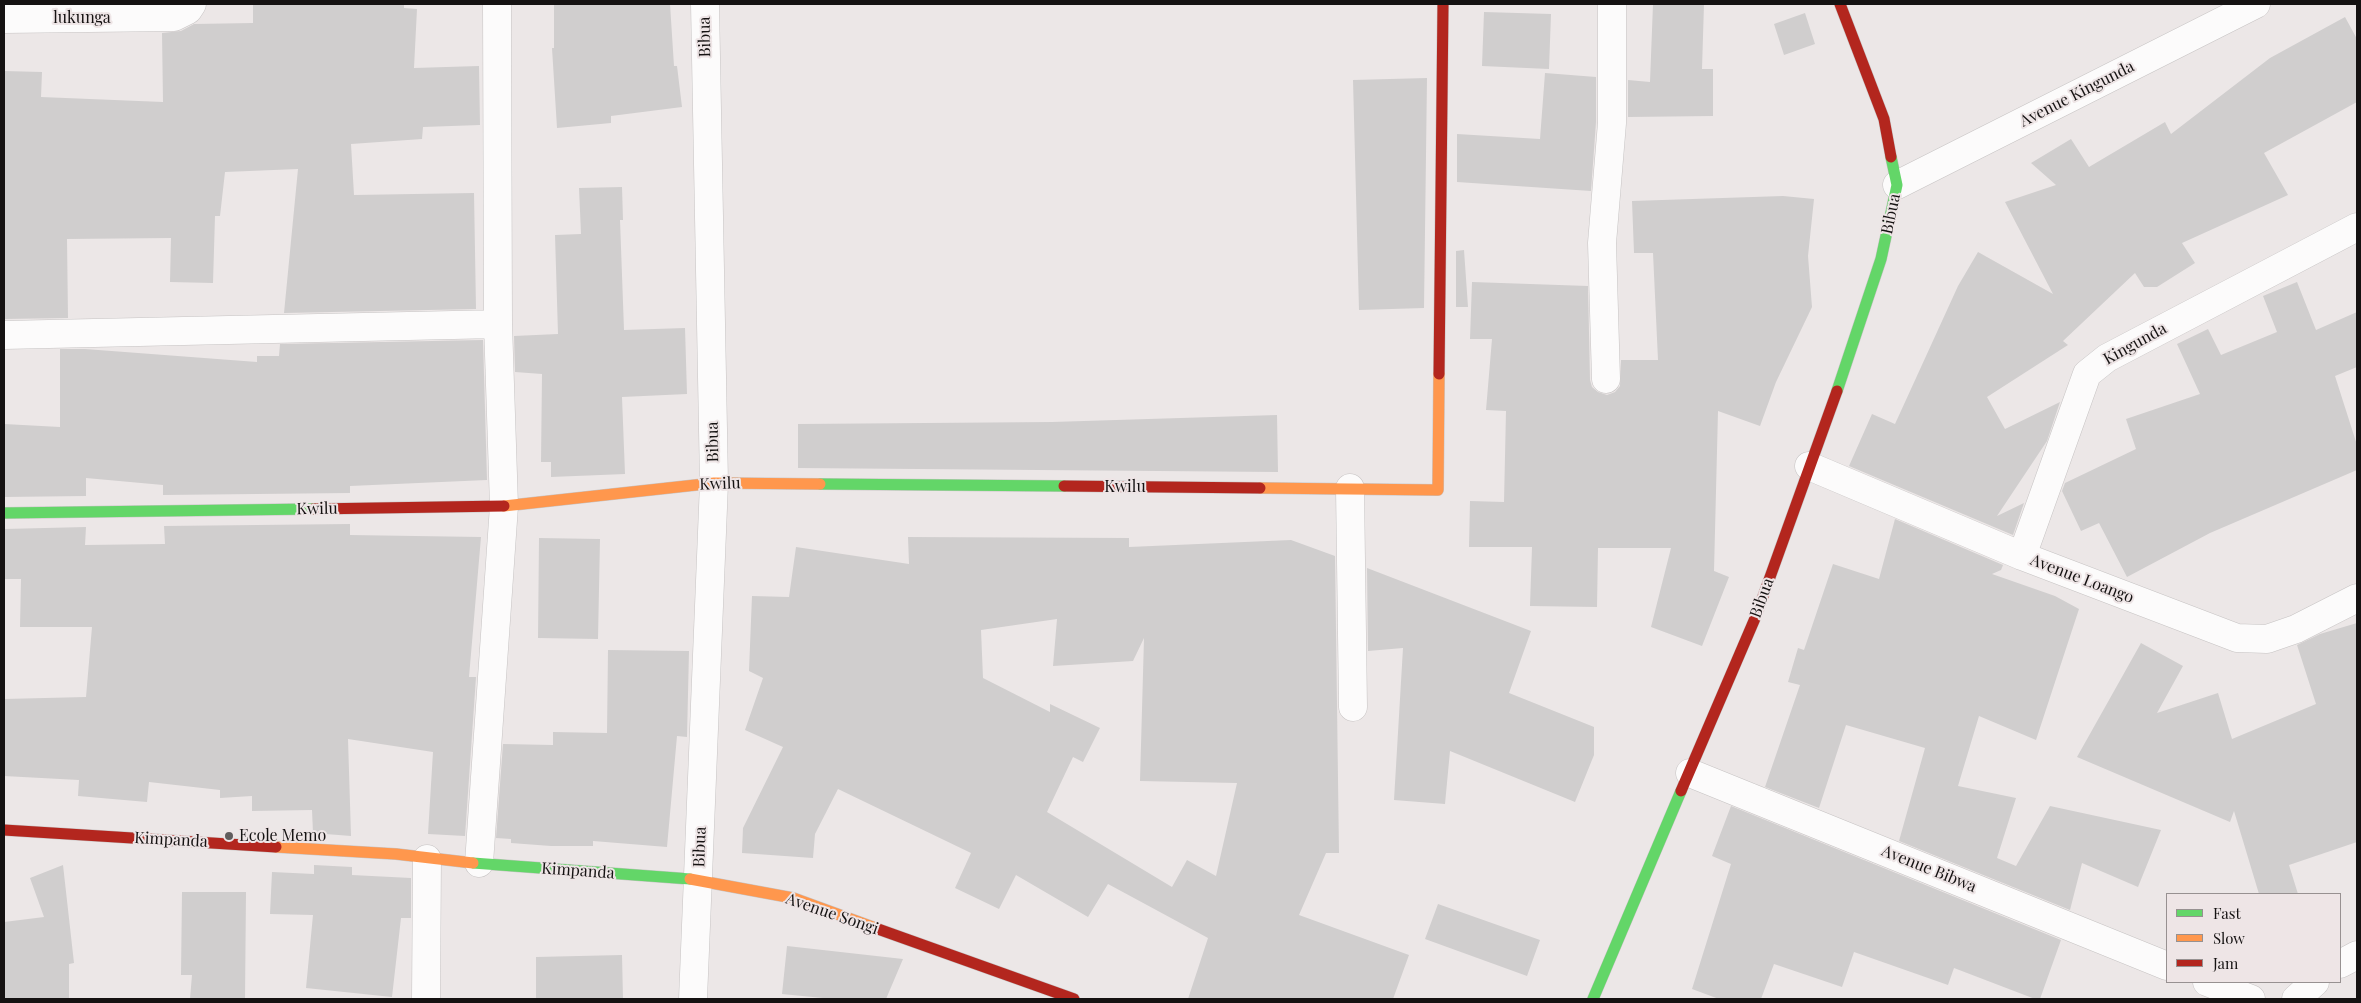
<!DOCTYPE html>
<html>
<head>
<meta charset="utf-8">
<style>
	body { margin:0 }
	#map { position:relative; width:2361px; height:1003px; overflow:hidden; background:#ece7e7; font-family:"Playfair Display",serif }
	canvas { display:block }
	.frame { position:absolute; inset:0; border:5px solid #151212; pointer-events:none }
	.legend { position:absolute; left:2166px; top:893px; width:175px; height:90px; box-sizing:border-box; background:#eee5e6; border:1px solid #979191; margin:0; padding:6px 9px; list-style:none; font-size:15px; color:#151212 }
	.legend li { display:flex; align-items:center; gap:10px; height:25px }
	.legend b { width:25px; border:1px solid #979191 }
</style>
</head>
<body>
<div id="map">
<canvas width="2361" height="1003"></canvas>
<div class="frame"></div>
<ul class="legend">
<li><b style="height:6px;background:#63d668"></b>Fast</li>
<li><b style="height:6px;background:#ff974d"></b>Slow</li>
<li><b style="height:6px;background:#b3261e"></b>Jam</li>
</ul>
</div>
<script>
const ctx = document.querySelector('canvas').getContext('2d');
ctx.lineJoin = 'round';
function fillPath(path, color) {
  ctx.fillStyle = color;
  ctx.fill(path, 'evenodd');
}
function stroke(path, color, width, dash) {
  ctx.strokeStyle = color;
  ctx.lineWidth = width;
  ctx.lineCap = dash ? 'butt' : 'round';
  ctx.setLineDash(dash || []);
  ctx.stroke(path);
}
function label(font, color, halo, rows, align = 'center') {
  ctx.font = font + ' "Playfair Display",serif';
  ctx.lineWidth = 4;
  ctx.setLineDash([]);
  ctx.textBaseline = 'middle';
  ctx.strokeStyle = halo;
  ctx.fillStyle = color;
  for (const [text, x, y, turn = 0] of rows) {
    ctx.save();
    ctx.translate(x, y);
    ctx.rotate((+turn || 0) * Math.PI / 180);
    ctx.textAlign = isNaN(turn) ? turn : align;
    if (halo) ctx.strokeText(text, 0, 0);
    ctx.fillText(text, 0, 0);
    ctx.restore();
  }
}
const building = new Path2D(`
	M 253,4 L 404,4 L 404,8 L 417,9 L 414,68 L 479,66 L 480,125 L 423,127 L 422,139 L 351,144 L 354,195 L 474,193 L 476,309 L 284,313 L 298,169 L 225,172 L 220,216 L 215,216 L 213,283 L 170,282 L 171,238 L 67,239 L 68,318 L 4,319 L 4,71 L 42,72 L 41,97 L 163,102 L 162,33 L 181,31 L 194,24 L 253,23 Z
	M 554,4 L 670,4 L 674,66 L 677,66 L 682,107 L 611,116 L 611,123 L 557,128 L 552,48 L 554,48 Z
	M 1653,4 L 1704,4 L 1702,69 L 1713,69 L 1713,116 L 1628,117 L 1628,80 L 1650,82 Z
	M 1484,12 L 1551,14 L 1549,69 L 1482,66 Z
	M 1805,13 L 1815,44 L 1784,55 L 1774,24 Z
	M 2345,17 L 2357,39 L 2357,102 L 2264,153 L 2288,195 L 2182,243 L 2195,263 L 2157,287 L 2144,287 L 2135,273 L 2063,341 L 2068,345 L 1987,397 L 2005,429 L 2060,402 L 2047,441 L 1997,516 L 2024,503 L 2013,535 L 1849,466 L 1872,414 L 1895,424 L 1958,286 L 1978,252 L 2053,294 L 2005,202 L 2056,185 L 2031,163 L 2071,139 L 2089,167 L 2165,122 L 2171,134 L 2270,58 Z
	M 1545,73 L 1596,77 L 1596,122 L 1591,191 L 1457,182 L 1457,134 L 1540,139 Z
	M 1427,78 L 1424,308 L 1359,310 L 1353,80 Z
	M 622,187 L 623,220 L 620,220 L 624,330 L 685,328 L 687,394 L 622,397 L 625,474 L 551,477 L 551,462 L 541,462 L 542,374 L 515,372 L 514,336 L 558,334 L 555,235 L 581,234 L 579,188 Z
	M 1783,196 L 1814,199 L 1808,256 L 1812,307 L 1776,382 L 1760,426 L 1718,411 L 1714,571 L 1729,577 L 1702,646 L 1651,627 L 1671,548 L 1598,548 L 1597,607 L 1530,606 L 1532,547 L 1469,547 L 1470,501 L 1504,502 L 1506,411 L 1486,410 L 1492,339 L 1470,339 L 1472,282 L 1588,286 L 1590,380 L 1592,387 L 1598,392 L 1607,395 L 1615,392 L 1620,386 L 1621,360 L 1658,360 L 1653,253 L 1634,253 L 1632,201 Z
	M 1464,250 L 1468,307 L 1456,307 L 1456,251 Z
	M 2297,282 L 2316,330 L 2357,312 L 2357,367 L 2335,376 L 2357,445 L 2357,470 L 2210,533 L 2127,577 L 2099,523 L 2081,531 L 2062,491 L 2065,483 L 2136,449 L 2126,419 L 2200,394 L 2177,344 L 2208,329 L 2221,355 L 2277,332 L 2263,296 Z
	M 483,340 L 487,480 L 350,486 L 350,493 L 163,495 L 163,485 L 86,478 L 86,496 L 4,497 L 4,424 L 60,427 L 60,349 L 85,349 L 257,362 L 257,356 L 279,356 L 280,344 Z
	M 1277,415 L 1278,472 L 798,468 L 798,424 L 1052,422 Z
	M 1895,519 L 2003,565 L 2001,570 L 1992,574 L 2055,596 L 2079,609 L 2036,740 L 1979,716 L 1958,786 L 2016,798 L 1997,858 L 2016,866 L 2050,806 L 2161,830 L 2138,887 L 2082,863 L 2070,910 L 1899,841 L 1925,748 L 1846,725 L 1819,808 L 1765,787 L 1800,685 L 1788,682 L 1798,648 L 1804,650 L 1833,564 L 1879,579 Z
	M 350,524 L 350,535 L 481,537 L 469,677 L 476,677 L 465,836 L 428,834 L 433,752 L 348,739 L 351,836 L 313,833 L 312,810 L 252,811 L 252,796 L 220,798 L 220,790 L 149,782 L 147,802 L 78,796 L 79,780 L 4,776 L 4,699 L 86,697 L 92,627 L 20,627 L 21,579 L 4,579 L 4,529 L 86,527 L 85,545 L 165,544 L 164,526 Z
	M 908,537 L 1129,538 L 1129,547 L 1291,540 L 1335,556 L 1339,853 L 1326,853 L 1299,915 L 1409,955 L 1393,999 L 1188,999 L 1208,938 L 1108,884 L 1088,917 L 1016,875 L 999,909 L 955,888 L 971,853 L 838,789 L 815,834 L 813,858 L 742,853 L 743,828 L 783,747 L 745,730 L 763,678 L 749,671 L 752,596 L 789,597 L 796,547 L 909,564 ZM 1057,619 L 1053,666 L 1133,661 L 1144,638 L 1140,781 L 1237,783 L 1216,876 L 1187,860 L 1172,887 L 1047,812 L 1073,757 L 1083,762 L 1100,728 L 1050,704 L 1050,712 L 983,678 L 981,630 Z
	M 539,538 L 600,539 L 598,639 L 538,638 Z
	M 1367,568 L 1531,631 L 1509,693 L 1594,727 L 1594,755 L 1575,802 L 1450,751 L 1445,804 L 1394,800 L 1403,648 L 1368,651 Z
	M 2357,623 L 2357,842 L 2289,865 L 2298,894 L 2259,894 L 2234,811 L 2230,822 L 2077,757 L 2141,643 L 2183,666 L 2157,713 L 2218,693 L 2232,739 L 2316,704 L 2297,645 L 2320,634 Z
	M 608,650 L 689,651 L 687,737 L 677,736 L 667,847 L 593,841 L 593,846 L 551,846 L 511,843 L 511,839 L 496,838 L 503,744 L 553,745 L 553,732 L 607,733 Z
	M 1731,806 L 2061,940 L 2040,999 L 2035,999 L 1954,968 L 1948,985 L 1854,952 L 1842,987 L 1774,964 L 1761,999 L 1719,999 L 1692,989 L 1731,864 L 1712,856 Z
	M 63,865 L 74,963 L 69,964 L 69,999 L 4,999 L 4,922 L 44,917 L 30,878 Z
	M 314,865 L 352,867 L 352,875 L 411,878 L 411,918 L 401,918 L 392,997 L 306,988 L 313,915 L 270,914 L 272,872 L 314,874 Z
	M 182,892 L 246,892 L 245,999 L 190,999 L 192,975 L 181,975 Z
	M 1438,904 L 1540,940 L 1527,976 L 1425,939 Z
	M 787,946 L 903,959 L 886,999 L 833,999 L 782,994 Z
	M 622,955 L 623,999 L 536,999 L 536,957 Z`);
const street = new Path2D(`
	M 4,19 L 174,17 L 188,10 L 192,4
	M 1897,185 L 2256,4
	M 4,335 L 498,324
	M 1606,379 L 1602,243 L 1612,123 L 1612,4
	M 1809,466 L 2022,556 L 2237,638 L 2267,639 L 2296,629 L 2357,598
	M 1350,488 L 1353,707
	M 2022,556 L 2087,374 L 2107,358 L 2357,227
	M 1690,773 L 2167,966
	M 479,863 L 504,506 L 498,324 L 497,4
	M 2340,964 L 2357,955
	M 2207,982 L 2251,999
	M 426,999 L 427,859
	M 693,999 L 714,483 L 705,4
	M 2296,999 L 2315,982`);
const fast = new Path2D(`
	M 1837,391 L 1881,259 L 1897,185 L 1891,157
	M 820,484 L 1064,486
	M 4,513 L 313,509
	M 473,863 L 690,879
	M 1593,999 L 1681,791`);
const slow = new Path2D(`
	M 1260,488 L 1438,490 L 1439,374
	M 504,506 L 714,483 L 820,484
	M 276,847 L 396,854 L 473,863
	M 690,879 L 793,898 L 878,929`);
const jam = new Path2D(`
	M 1840,4 L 1884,119 L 1891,157
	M 1439,374 L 1443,4
	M 1064,486 L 1260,488
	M 313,509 L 504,506
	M 1681,791 L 1756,616 L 1837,391
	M 4,830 L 276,847
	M 878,929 L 1074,999`);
const markers = [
	[229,836,5,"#605d5d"]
];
const streetNames = [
	["lukunga",82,18],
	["Bibua",705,37,-91],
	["Avenue Kingunda",2077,94,-27],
	["Bibua",1891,214,-78],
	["Kingunda",2135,344,-29],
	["Bibua",713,442,-91],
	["Kwilu",720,484,-2],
	["Kwilu",1125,487],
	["Kwilu",317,509,-1],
	["Avenue Loango",2082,579,21],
	["Bibua",1762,598,-70],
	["Kimpanda",171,840,3],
	["Bibua",700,847,-88],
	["Avenue Bibwa",1929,869,22],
	["Kimpanda",578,871,4],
	["Avenue Songi",832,914,19]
];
const poiNames = [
	["Ecole Memo",239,836]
];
fillPath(building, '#d0cece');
stroke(street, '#c6c3c3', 29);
stroke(fast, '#c6c3c3', 12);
stroke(slow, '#c6c3c3', 12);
stroke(jam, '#c6c3c3', 12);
stroke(street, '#fcfbfb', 28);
stroke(fast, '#63d668', 11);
stroke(slow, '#ff974d', 11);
stroke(jam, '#b3261e', 11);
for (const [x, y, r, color] of markers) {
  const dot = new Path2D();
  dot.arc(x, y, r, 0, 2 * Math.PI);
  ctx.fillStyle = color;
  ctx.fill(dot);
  stroke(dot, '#eee5e6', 2);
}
label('16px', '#151212', '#eee5e6', streetNames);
label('16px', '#151212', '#eee5e6', poiNames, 'left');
</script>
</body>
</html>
